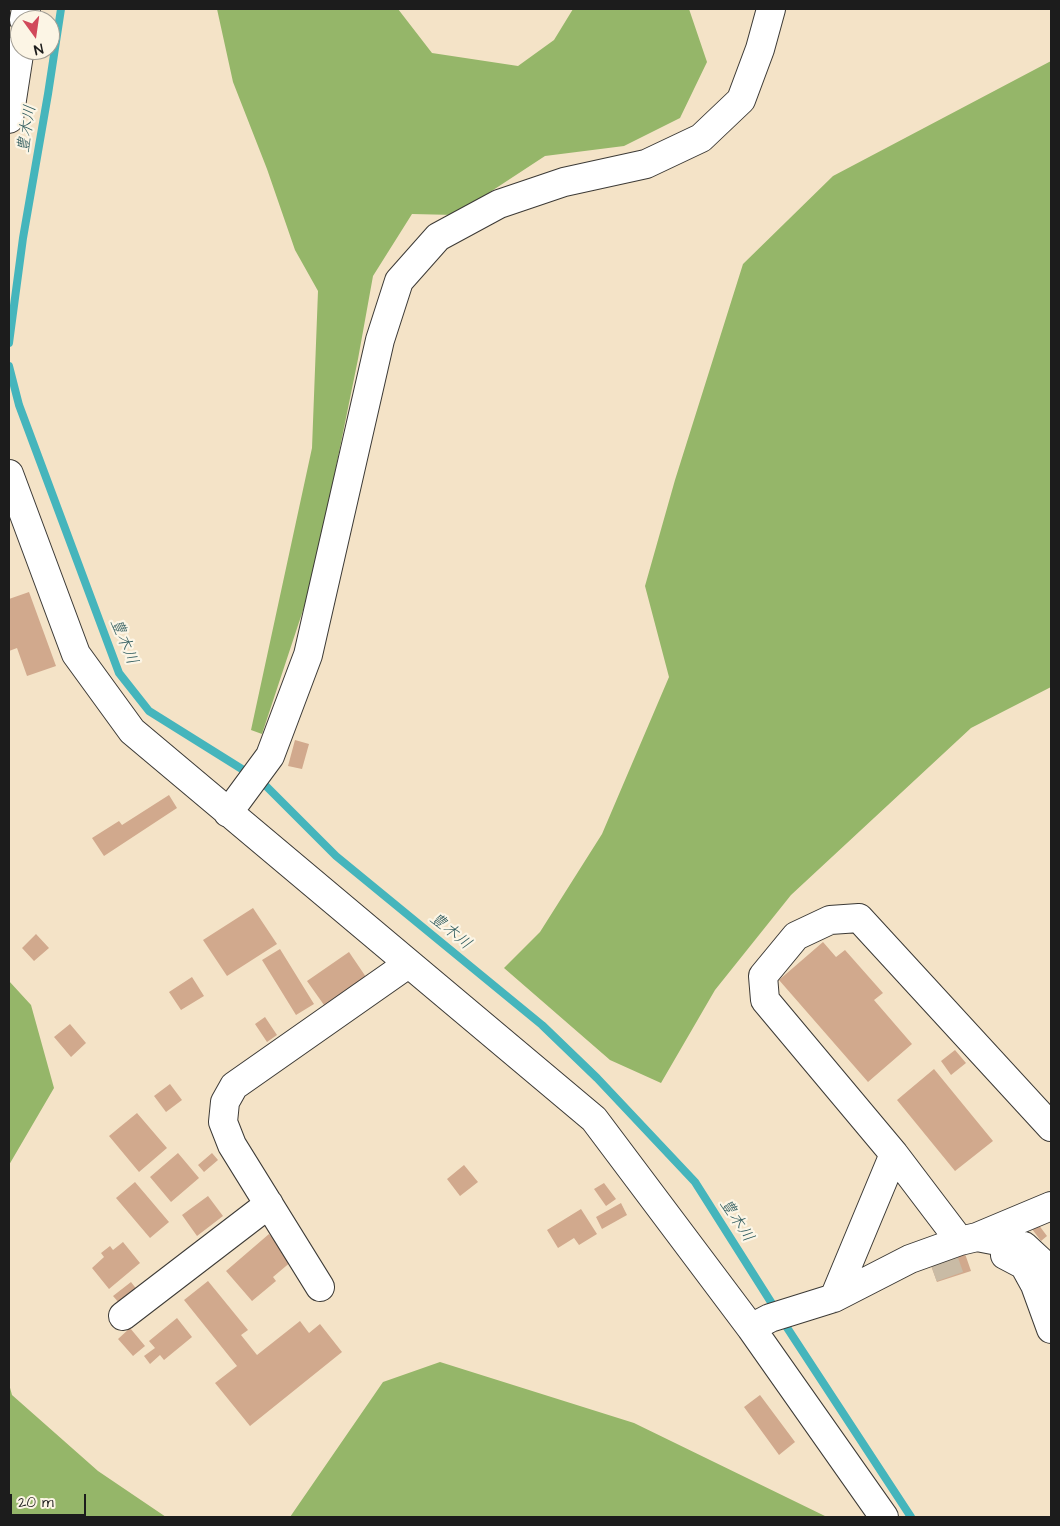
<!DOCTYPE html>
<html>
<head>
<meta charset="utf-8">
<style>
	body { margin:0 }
	#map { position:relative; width:1060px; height:1526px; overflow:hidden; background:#f4e3c7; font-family:"Architects Daughter",sans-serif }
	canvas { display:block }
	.frame { position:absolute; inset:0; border:10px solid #1c1c1c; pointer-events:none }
	.north { position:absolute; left:10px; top:10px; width:50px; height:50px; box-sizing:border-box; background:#fcf5e5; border:1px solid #a29e95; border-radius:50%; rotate:166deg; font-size:14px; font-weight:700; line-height:20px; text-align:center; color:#1c1c1c }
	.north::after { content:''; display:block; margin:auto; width:18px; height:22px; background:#d1495b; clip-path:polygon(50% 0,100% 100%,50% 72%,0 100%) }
	.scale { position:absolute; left:10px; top:1494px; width:76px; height:22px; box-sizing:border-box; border:2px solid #1c1c1c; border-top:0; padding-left:6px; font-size:15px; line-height:18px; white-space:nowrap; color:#1c1c1c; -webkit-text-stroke:4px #fcf5e5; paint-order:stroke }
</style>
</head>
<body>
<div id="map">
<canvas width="1060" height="1526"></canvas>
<div class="frame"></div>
<div class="north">N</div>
<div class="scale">20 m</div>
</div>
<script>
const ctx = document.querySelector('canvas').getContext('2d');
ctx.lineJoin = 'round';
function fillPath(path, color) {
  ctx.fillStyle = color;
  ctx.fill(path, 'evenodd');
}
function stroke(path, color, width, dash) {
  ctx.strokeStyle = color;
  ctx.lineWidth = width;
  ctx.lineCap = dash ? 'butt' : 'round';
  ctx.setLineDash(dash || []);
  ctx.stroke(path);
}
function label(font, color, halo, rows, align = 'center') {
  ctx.font = font + ' "Architects Daughter","Klee One",sans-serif';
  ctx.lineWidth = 4.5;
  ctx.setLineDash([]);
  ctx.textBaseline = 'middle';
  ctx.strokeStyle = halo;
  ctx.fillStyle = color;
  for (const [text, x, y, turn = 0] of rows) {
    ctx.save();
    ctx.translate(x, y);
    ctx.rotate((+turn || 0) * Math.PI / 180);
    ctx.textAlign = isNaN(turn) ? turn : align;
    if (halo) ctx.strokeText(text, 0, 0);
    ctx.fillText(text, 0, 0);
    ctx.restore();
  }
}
const forest = new Path2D(`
	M 217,9 L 398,9 L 432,53 L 518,66 L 554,40 L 573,9 L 689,9 L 707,62 L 680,118 L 624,146 L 545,156 L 455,215 L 412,214 L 373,276 L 358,359 L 313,580 L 262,734 L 251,730 L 312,448 L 318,291 L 295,250 L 267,169 L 233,82 Z
	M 1051,61 L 1051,687 L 971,728 L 791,895 L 715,990 L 661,1083 L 610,1060 L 504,968 L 540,932 L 602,834 L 669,677 L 645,586 L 675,480 L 743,264 L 833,176 Z
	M 9,981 L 31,1005 L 54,1088 L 9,1165 Z
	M 440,1362 L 634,1423 L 827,1517 L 290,1517 L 383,1382 Z
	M 9,1384 L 12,1395 L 98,1471 L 166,1517 L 9,1517 Z`);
const stream = new Path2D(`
	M 9,343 L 23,238 L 48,94 L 61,9
	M 9,366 L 19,405 L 119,673 L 149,711 L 261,781 L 336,856 L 542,1025 L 597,1078 L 695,1182 L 776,1310
	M 782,1320 L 911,1517`);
const building = new Path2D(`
	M 29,592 L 56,666 L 27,676 L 17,648 L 9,651 L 9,599 Z
	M 295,740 L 309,744 L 302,769 L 288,766 Z
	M 169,795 L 177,808 L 104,856 L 92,838 L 119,821 L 122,825 Z
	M 253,908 L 277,944 L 227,976 L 203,940 Z
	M 36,934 L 49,948 L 34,961 L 22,948 Z
	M 823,942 L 836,957 L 845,950 L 883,993 L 874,1000 L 912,1044 L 868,1082 L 779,980 Z
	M 280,949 L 314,1004 L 296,1015 L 262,960 Z
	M 349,952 L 366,977 L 324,1005 L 307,981 Z
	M 192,977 L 204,996 L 181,1010 L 169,992 Z
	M 265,1017 L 277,1035 L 267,1042 L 255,1024 Z
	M 70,1024 L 86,1043 L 71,1057 L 54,1037 Z
	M 955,1050 L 966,1063 L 951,1075 L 941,1061 Z
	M 934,1069 L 993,1141 L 955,1171 L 897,1100 Z
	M 170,1084 L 182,1100 L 166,1112 L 154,1096 Z
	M 137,1113 L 167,1148 L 139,1172 L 109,1136 Z
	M 178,1153 L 199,1178 L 171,1202 L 150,1177 Z
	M 212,1153 L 218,1160 L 204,1172 L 198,1165 Z
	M 464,1165 L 478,1182 L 460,1196 L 447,1179 Z
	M 135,1182 L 169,1222 L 150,1238 L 116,1198 Z
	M 604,1183 L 616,1199 L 606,1206 L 594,1189 Z
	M 208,1196 L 223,1216 L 197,1236 L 182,1215 Z
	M 621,1203 L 627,1215 L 602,1229 L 596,1217 Z
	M 581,1209 L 597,1234 L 579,1245 L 574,1238 L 558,1248 L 547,1230 Z
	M 1035,1220 L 1047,1236 L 1041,1241 L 1029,1225 Z
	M 269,1234 L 292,1261 L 273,1277 L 276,1281 L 252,1301 L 226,1271 Z
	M 123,1242 L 140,1263 L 109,1289 L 92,1268 L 104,1257 L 101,1253 L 110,1246 L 113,1250 Z
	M 963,1248 L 971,1271 L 937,1282 L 929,1260 Z
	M 208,1281 L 248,1330 L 241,1335 L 257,1355 L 300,1321 L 309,1333 L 320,1324 L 342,1352 L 250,1426 L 215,1383 L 237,1366 L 184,1300 Z
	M 131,1282 L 138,1291 L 121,1305 L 113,1296 Z
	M 177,1318 L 192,1337 L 164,1360 L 160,1355 L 150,1364 L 144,1356 L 155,1348 L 149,1341 Z
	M 130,1328 L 145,1346 L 133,1356 L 118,1339 Z
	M 760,1395 L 795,1442 L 779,1455 L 744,1407 Z`);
const minorTunnel = new Path2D(`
	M 932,1268 L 966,1256`);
const minor = new Path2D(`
	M 24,20 L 26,9
	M 9,119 L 20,48
	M 9,474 L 76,654 L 132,731 L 594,1119 L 751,1328 L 884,1517
	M 228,813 L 270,756 L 308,655 L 380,340 L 399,281 L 438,237 L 499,204 L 564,182 L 646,164 L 701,138 L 741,100 L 760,49 L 771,9
	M 977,1237 L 1051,1206
	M 960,1241 L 894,1154 L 765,1000 L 763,976 L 796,936 L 830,920 L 859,918 L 1051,1127
	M 1005,1255 L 1024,1265 L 1035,1285 L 1051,1329
	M 320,1287 L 232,1145 L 223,1122 L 225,1102 L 234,1086 L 408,964
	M 834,1298 L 894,1154
	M 123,1316 L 269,1204
	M 751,1328 L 770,1318 L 834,1298 L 910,1259 L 960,1241 L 977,1237 L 1024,1246 L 1051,1271`);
const waterNames = [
	["豊木川",28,129,-81],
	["豊木川",123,642,68],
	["豊木川",450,932,39],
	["豊木川",736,1221,57]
];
fillPath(forest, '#95b669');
stroke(stream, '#45b5bc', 8);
fillPath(building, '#d1a98d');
stroke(minorTunnel, '#c9bba5', 28, [28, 14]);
stroke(minor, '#3c3a36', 30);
stroke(minor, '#fff', 28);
label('italic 16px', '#2c595c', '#fcf5e5', waterNames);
</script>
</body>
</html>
